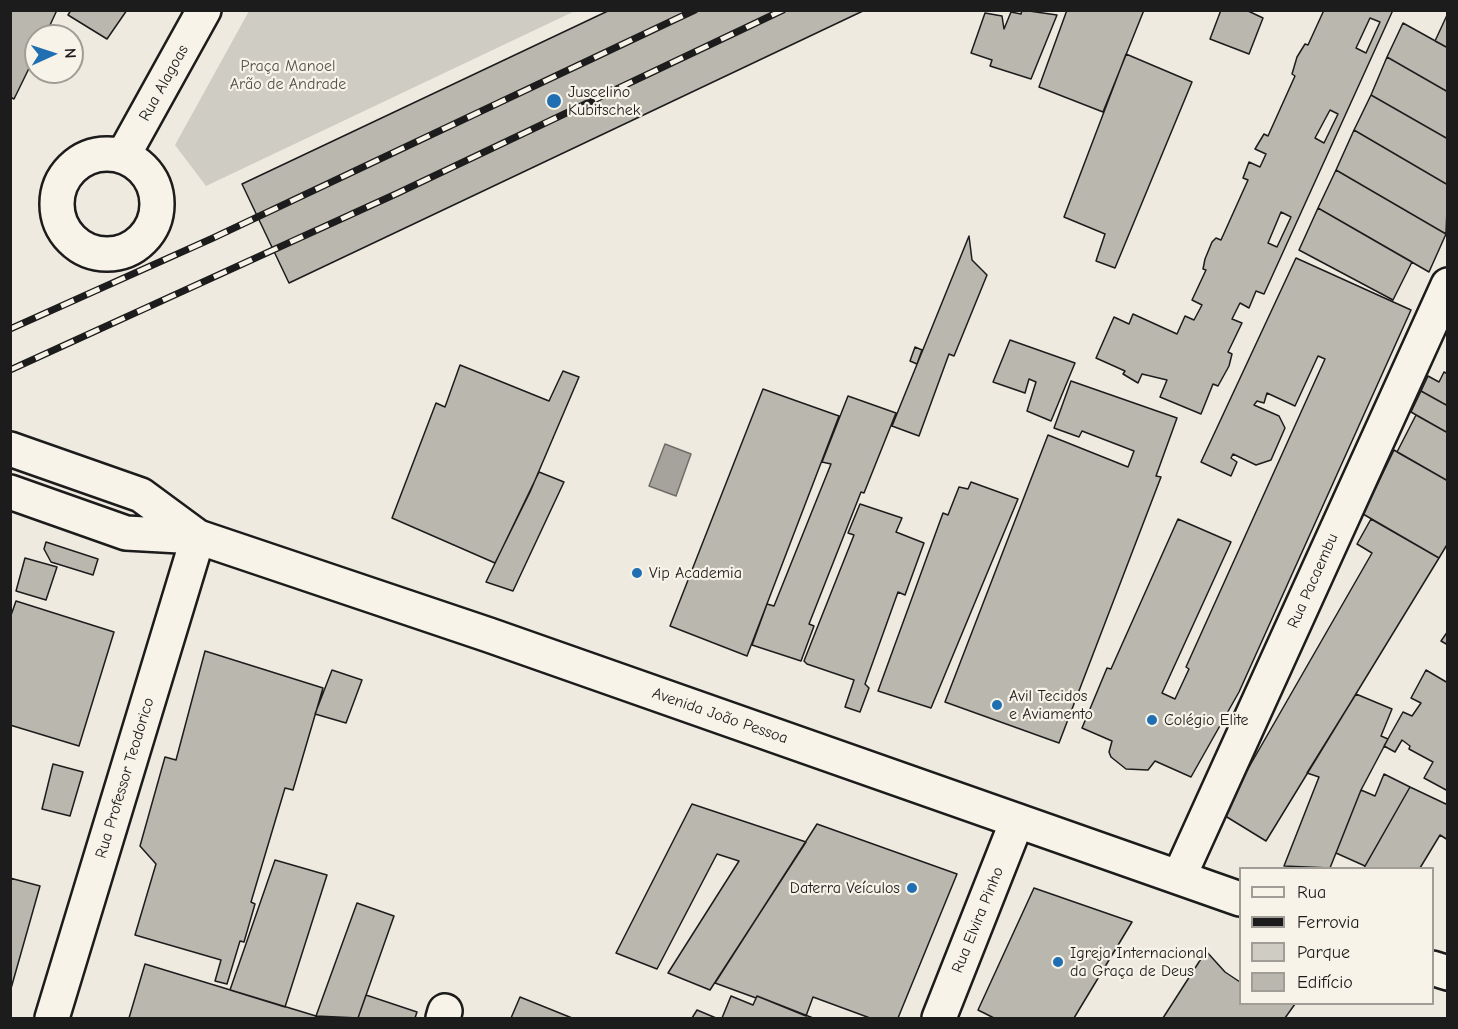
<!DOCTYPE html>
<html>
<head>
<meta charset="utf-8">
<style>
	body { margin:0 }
	#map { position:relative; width:1458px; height:1029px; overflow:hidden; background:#eeeae0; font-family:"Comic Neue",sans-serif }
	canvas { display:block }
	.frame { position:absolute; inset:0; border:12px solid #1c1c1c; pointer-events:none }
	.legend { position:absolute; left:1239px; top:867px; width:195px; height:138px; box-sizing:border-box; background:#f7f3e8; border:2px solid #9f9d96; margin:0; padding:8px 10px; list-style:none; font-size:18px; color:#1c1c1c }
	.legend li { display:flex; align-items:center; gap:12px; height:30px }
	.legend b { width:30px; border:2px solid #9f9d96 }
	.north { position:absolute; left:24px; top:24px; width:60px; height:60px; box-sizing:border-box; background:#f7f3e8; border:2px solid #9f9d96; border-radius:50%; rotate:87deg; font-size:16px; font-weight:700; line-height:24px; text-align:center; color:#1c1c1c }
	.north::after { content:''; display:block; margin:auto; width:21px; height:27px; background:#1f6fb2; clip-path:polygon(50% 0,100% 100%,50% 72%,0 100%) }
</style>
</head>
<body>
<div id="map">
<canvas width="1458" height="1029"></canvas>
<div class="frame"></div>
<ul class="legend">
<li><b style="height:8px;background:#f7f3e8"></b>Rua</li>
<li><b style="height:8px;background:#1c1c1c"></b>Ferrovia</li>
<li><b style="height:16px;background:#cfccc3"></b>Parque</li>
<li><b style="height:16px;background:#bab7af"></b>Edifício</li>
</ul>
<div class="north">N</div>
</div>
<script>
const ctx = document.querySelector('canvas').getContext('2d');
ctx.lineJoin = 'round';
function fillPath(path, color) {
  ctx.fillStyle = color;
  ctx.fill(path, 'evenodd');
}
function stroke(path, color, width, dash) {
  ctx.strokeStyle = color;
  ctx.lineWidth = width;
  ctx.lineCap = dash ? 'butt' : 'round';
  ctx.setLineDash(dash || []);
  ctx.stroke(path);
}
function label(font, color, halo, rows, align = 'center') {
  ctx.font = font + ' "Comic Neue",sans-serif';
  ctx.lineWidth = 4.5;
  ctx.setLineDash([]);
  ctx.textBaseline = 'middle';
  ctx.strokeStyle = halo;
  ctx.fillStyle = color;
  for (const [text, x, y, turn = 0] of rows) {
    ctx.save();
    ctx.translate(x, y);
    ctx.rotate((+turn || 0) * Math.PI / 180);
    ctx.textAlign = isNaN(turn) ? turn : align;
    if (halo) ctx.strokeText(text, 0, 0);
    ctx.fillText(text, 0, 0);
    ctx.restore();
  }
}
const green = new Path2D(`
	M 249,11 L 249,10 L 575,11 L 206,186 L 175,145 Z`);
const water = new Path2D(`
	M 665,444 L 691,454 L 676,496 L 649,486 Z`);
const building = new Path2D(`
	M 10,10 L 57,10 L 45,36 L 36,36 L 36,54 L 14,99 L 10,97 Z
	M 71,10 L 127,10 L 107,39 L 68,15 Z
	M 610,10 L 865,10 L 289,283 L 242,184 Z
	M 1022,10 L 1057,15 L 1031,79 L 990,66 L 992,60 L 971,53 L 985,13 L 1002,16 L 1004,29 L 1011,12 L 1021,14 Z
	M 1067,10 L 1144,10 L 1103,112 L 1039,87 Z
	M 1221,10 L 1246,10 L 1263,18 L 1249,54 L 1210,39 Z
	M 1324,10 L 1393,10 L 1264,294 L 1256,291 L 1249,308 L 1240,303 L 1232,319 L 1242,323 L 1228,352 L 1232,354 L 1229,366 L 1218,386 L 1213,384 L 1201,414 L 1160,397 L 1167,380 L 1142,374 L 1138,383 L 1123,374 L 1125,371 L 1096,358 L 1114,317 L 1129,324 L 1133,314 L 1177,334 L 1185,316 L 1194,320 L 1202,305 L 1192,300 L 1206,270 L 1203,269 L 1205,259 L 1212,242 L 1216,238 L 1221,240 L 1248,180 L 1243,178 L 1249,162 L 1260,167 L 1266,154 L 1255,149 L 1264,134 L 1268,136 L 1295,76 L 1292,74 L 1297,57 L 1305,44 L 1308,45 ZM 1370,18 L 1380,22 L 1366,53 L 1356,48 ZM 1330,110 L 1338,114 L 1324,143 L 1315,138 ZM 1281,212 L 1291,217 L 1277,247 L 1268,243 Z
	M 1448,13 L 1448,48 L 1435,41 Z
	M 1403,23 L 1448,48 L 1448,92 L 1387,57 Z
	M 1126,54 L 1192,82 L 1115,268 L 1096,261 L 1105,234 L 1064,217 Z
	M 1387,57 L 1448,92 L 1448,139 L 1371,95 Z
	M 1371,95 L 1448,139 L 1448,185 L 1354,130 Z
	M 1354,130 L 1448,185 L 1446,234 L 1336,170 Z
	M 1336,170 L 1446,234 L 1429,272 L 1318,208 Z
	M 1318,208 L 1412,262 L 1393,300 L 1299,250 Z
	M 969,236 L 972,260 L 987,275 L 954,356 L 949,354 L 919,436 L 892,426 Z
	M 1296,258 L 1411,310 L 1239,692 L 1191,777 L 1155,761 L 1148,770 L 1126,769 L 1111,757 L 1109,752 L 1112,741 L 1082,728 L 1107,668 L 1111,669 L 1178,519 L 1231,542 L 1162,693 L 1175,699 L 1189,669 L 1186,667 L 1325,359 L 1318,356 L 1295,406 L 1267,393 L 1264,403 L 1257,401 L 1254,405 L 1279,416 L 1285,428 L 1271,460 L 1256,465 L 1233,454 L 1231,458 L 1237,462 L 1231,476 L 1201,462 Z
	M 1010,340 L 1075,363 L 1051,421 L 1027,411 L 1036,382 L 1029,379 L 1025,393 L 993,382 Z
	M 915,347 L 922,350 L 917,364 L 910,361 Z
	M 460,365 L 549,401 L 563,371 L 579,377 L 530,492 L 495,563 L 392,518 L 436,403 L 445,407 Z
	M 1444,372 L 1448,374 L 1448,406 L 1421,391 L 1428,376 L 1439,382 Z
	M 1071,381 L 1177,418 L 1156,476 L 1161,477 L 1059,743 L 945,702 L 1048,435 L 1128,467 L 1134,451 L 1082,431 L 1079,437 L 1054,428 Z
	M 763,389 L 839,416 L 747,656 L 670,626 Z
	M 1421,391 L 1448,406 L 1448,433 L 1411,412 Z
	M 848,396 L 896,413 L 864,493 L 861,492 L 809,624 L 814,626 L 801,661 L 752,645 L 767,604 L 774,606 L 831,464 L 822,462 Z
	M 1416,415 L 1448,433 L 1448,481 L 1397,452 Z
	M 1394,450 L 1448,481 L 1448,543 L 1439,558 L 1363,514 Z
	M 539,472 L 564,482 L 513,591 L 486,582 Z
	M 971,482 L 1018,499 L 931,708 L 878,691 L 943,513 L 948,515 L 959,487 L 968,489 Z
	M 860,504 L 902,518 L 896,532 L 924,543 L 905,595 L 898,592 L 865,684 L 869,688 L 860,712 L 845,707 L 854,680 L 807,664 L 804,661 L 854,535 L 848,533 Z
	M 1371,519 L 1439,558 L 1266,841 L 1222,814 L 1372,553 L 1357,544 Z
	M 46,542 L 98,559 L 93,575 L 51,562 L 44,549 Z
	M 25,558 L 57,567 L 46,600 L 16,591 Z
	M 16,601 L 114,632 L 79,746 L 10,725 L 10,618 Z
	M 1448,631 L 1448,645 L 1441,641 Z
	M 205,651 L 323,688 L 293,790 L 285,788 L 251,902 L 255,904 L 244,942 L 240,941 L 227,984 L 215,981 L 221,960 L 135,935 L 156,864 L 140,846 L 165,757 L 176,760 Z
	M 332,670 L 362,680 L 346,723 L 315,714 Z
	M 1426,670 L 1448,683 L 1448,791 L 1424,778 L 1433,762 L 1409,749 L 1410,746 L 1402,740 L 1395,752 L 1384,746 L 1403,712 L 1412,716 L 1421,703 L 1411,698 Z
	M 1356,694 L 1392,709 L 1381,736 L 1388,739 L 1361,790 L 1330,868 L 1284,866 L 1319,777 L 1307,773 Z
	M 53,764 L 83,772 L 70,816 L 42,809 Z
	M 1384,774 L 1410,787 L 1365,866 L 1336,853 L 1361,790 L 1375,796 Z
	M 1410,787 L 1448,805 L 1448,840 L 1440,835 L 1420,868 L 1364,868 Z
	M 692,804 L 806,842 L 710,990 L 668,973 L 739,861 L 717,854 L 657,969 L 616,953 Z
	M 817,824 L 957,874 L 898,1018 L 870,1018 L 813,997 L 806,1016 L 757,996 L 756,998 L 715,983 Z
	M 275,860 L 327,875 L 285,1007 L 230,990 Z
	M 10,878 L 40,886 L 10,992 Z
	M 1034,888 L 1132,922 L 1074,1018 L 994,1018 L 978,1010 Z
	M 357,903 L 394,916 L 358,1018 L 316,1016 Z
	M 1206,951 L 1225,972 L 1240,982 L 1240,1004 L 1295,1004 L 1285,1018 L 1163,1018 Z
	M 145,964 L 316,1016 L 315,1018 L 129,1018 Z
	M 366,995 L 417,1012 L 415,1018 L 358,1018 Z
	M 731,996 L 753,1005 L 757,996 L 813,1018 L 722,1018 Z
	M 520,997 L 572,1018 L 511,1018 Z
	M 697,1010 L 716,1018 L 692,1018 Z`);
const minor = new Path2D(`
	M57 204a50 50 0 1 1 100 0a50 50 0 1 1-100 0Z
	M 123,156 L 204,10
	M 1179,877 L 1448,285
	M 52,1018 L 198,537
	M 443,1018 L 445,1011
	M 939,1018 L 1017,821`);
const primary = new Path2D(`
	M 10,449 L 141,495 L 198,537
	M 10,492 L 126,533 L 198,537 L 489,635 L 1240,899
	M 1432,968 L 1448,973`);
const rail = new Path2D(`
	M 10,329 L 213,238 L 695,10
	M 10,370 L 398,193 L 783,10`);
const markers = [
	[554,101,8,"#1f6fb2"],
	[637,573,6,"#1f6fb2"],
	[997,705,6,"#1f6fb2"],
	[1152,720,6,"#1f6fb2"],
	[912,888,6,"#1f6fb2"],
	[1058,962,6,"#1f6fb2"]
];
const parkNames = [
	["Praça Manoel",288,66],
	["Arão de Andrade",288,84]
];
const streetNames = [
	["Rua Alagoas",164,83,-61],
	["Rua Pacaembu",1313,581,-66],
	["Avenida João Pessoa",720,716,19],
	["Rua Professor Teodorico",125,778,-73],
	["Rua Elvira Pinho",978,920,-68]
];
const poiNames = [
	["Juscelino",568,92],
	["Kubitschek",568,110],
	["Vip Academia",649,573],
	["Avil Tecidos",1009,696],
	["e Aviamento",1009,714],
	["Colégio Elite",1164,720],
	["Daterra Veículos",900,888,"right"],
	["Igreja Internacional",1070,953],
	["da Graça de Deus",1070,971]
];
fillPath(green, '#cfccc3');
fillPath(water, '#a6a39d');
stroke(water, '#6f6d69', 1.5);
fillPath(building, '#bab7af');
stroke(building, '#1c1c1c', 1.5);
stroke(minor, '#1c1c1c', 38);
stroke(primary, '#1c1c1c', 38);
stroke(minor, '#f7f3e8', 33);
stroke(primary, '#f7f3e8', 33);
stroke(rail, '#1c1c1c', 7);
stroke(rail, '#f7f3e8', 4.5, [14]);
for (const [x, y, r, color] of markers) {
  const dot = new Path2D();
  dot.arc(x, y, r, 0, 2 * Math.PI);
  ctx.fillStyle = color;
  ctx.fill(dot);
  stroke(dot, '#f7f3e8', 2);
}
label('16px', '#52514e', '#f7f3e8', parkNames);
label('16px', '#1c1c1c', '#f7f3e8', streetNames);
label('16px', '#1c1c1c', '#f7f3e8', poiNames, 'left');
</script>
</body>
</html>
